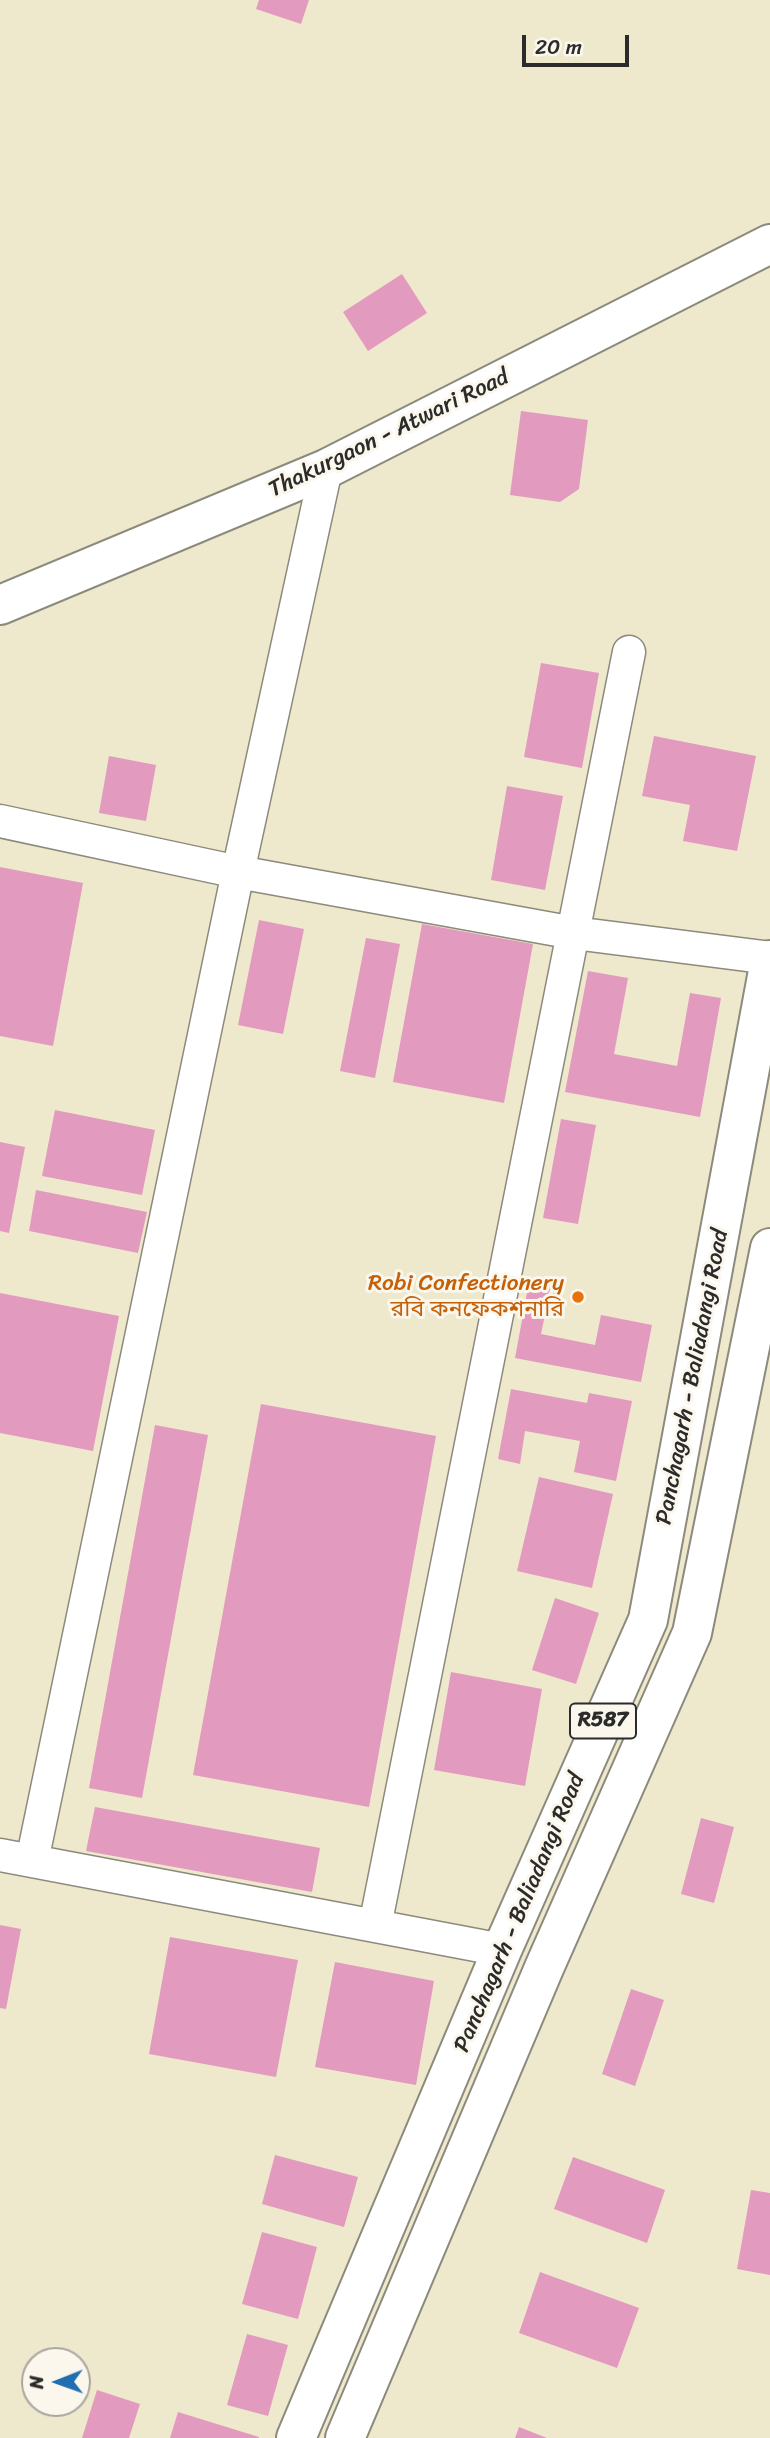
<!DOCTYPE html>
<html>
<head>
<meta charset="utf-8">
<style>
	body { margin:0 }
	#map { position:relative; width:770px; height:2438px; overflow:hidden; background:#eee8cd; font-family:Sriracha,sans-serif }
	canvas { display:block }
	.north { position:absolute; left:21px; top:2347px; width:70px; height:70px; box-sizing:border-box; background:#fbf7ec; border:2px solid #a8a59f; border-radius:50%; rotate:269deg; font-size:19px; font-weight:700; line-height:28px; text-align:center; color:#2b2b2b }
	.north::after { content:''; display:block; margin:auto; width:24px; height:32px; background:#1f6fb2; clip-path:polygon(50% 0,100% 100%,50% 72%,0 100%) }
	.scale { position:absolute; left:522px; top:35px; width:107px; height:32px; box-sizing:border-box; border:4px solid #2b2b2b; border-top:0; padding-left:9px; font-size:21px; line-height:24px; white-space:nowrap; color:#2b2b2b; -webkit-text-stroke:5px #fbf7ec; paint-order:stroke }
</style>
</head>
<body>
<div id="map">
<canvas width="770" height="2438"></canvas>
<div class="north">N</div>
<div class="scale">20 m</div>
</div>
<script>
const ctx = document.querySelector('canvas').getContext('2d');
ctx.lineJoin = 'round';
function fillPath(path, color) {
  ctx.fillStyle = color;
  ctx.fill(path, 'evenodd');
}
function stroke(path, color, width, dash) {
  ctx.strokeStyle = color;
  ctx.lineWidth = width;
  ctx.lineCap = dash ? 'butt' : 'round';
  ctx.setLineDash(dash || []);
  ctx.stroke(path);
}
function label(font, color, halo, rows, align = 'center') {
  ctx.font = font + ' Sriracha,"Noto Sans Bengali",sans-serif';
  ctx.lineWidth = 6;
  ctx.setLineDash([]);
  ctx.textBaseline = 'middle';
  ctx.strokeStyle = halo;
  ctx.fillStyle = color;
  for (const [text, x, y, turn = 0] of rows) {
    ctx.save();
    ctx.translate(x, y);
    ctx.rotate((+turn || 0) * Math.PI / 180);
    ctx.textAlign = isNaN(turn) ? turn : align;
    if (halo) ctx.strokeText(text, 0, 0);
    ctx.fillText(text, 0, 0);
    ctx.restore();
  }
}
const building = new Path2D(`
	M 259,0 L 309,0 L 301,24 L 256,9 Z
	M 402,274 L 427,313 L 368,351 L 343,312 Z
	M 521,411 L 588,420 L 579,489 L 560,502 L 510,495 Z
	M 541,663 L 599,673 L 582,768 L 524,757 Z
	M 654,736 L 756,756 L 737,851 L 683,841 L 690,805 L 642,796 Z
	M 109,756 L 156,765 L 146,821 L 99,813 Z
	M 507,786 L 563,796 L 545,890 L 491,880 Z
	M 0,867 L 83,883 L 53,1046 L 0,1036 Z
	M 259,920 L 304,929 L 283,1034 L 238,1025 Z
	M 422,924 L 533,944 L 504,1103 L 393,1082 Z
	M 366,938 L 400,944 L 375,1078 L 340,1071 Z
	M 588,971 L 628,978 L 614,1054 L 677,1066 L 690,993 L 721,998 L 700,1117 L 565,1092 Z
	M 55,1110 L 155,1130 L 142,1195 L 42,1176 Z
	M 561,1119 L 596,1125 L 578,1224 L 543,1218 Z
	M 0,1142 L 25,1147 L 9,1233 L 0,1231 Z
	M 36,1190 L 147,1212 L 138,1253 L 29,1231 Z
	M 529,1282 L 551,1286 L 541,1334 L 595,1345 L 601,1315 L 652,1325 L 641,1382 L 515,1358 Z
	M 0,1293 L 119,1316 L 93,1451 L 0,1433 Z
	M 511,1389 L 587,1403 L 589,1393 L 632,1401 L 616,1481 L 574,1472 L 580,1441 L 525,1431 L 520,1464 L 498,1459 Z
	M 261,1404 L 436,1436 L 369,1807 L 193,1775 Z
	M 155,1425 L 208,1435 L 142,1798 L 89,1788 Z
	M 539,1477 L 613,1494 L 592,1588 L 517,1571 Z
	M 555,1598 L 599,1613 L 576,1684 L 532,1670 Z
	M 451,1672 L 542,1689 L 525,1786 L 434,1770 Z
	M 95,1807 L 320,1848 L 312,1892 L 86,1851 Z
	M 701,1818 L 734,1827 L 714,1903 L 681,1894 Z
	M 0,1925 L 21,1929 L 6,2009 L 0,2008 Z
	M 170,1937 L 298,1960 L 276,2077 L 149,2054 Z
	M 335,1962 L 434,1981 L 416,2085 L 315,2067 Z
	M 631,1989 L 664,2000 L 635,2086 L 602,2074 Z
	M 275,2155 L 358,2177 L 344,2227 L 262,2204 Z
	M 573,2157 L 665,2190 L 647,2243 L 554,2209 Z
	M 751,2190 L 770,2193 L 770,2275 L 737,2269 Z
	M 262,2232 L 317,2247 L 298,2319 L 242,2304 Z
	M 540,2272 L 639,2308 L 617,2368 L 519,2333 Z
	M 247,2334 L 288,2345 L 268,2416 L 227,2405 Z
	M 97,2390 L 140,2404 L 129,2438 L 82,2438 Z
	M 178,2412 L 259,2437 L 259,2438 L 170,2438 Z
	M 519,2427 L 547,2438 L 515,2438 Z`);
const minor = new Path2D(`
	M 0,821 L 238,872 L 574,933 L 770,958
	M 0,1855 L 502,1950
	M 32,1861 L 238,872 L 326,469
	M 375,1926 L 629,652`);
const secondary = new Path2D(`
	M 0,605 L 326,469 L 770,244`);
const primary = new Path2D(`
	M 296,2438 L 502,1950 L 648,1620 L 770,960
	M 345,2438 L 544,1968 L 692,1633 L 770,1248`);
const markers = [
	[578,1297,7,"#e8710a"]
];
const shields = [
	[603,1721,66]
];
const shieldNames = [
	["R587",603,1721]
];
const streetNames = [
	["Thakurgaon - Atwari Road",389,434,-26],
	["Panchagarh - Baliadangi Road",693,1377,-79],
	["Panchagarh - Baliadangi Road",520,1913,-67]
];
const foodNames = [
	["Robi Confectionery",564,1284],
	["রবি কনফেকশনারি",564,1310]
];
fillPath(building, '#e39abf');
stroke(minor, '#8c8a7c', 35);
stroke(secondary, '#8c8a7c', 42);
stroke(primary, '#8c8a7c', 42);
stroke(minor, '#fff', 32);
stroke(secondary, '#fff', 38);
stroke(primary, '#fff', 38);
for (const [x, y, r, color] of markers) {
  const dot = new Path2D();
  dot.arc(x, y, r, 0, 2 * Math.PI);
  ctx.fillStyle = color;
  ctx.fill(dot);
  stroke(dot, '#fbf7ec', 2.5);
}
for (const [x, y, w] of shields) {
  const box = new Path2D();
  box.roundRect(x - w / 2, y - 17.5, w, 35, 5);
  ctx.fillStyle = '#fbf7ec';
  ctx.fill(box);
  stroke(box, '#2b2b2b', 2);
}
label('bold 21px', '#2b2b2b', null, shieldNames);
label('23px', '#2b2b2b', '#fbf7ec', streetNames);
label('23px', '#c56008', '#fbf7ec', foodNames, 'right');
</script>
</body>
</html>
